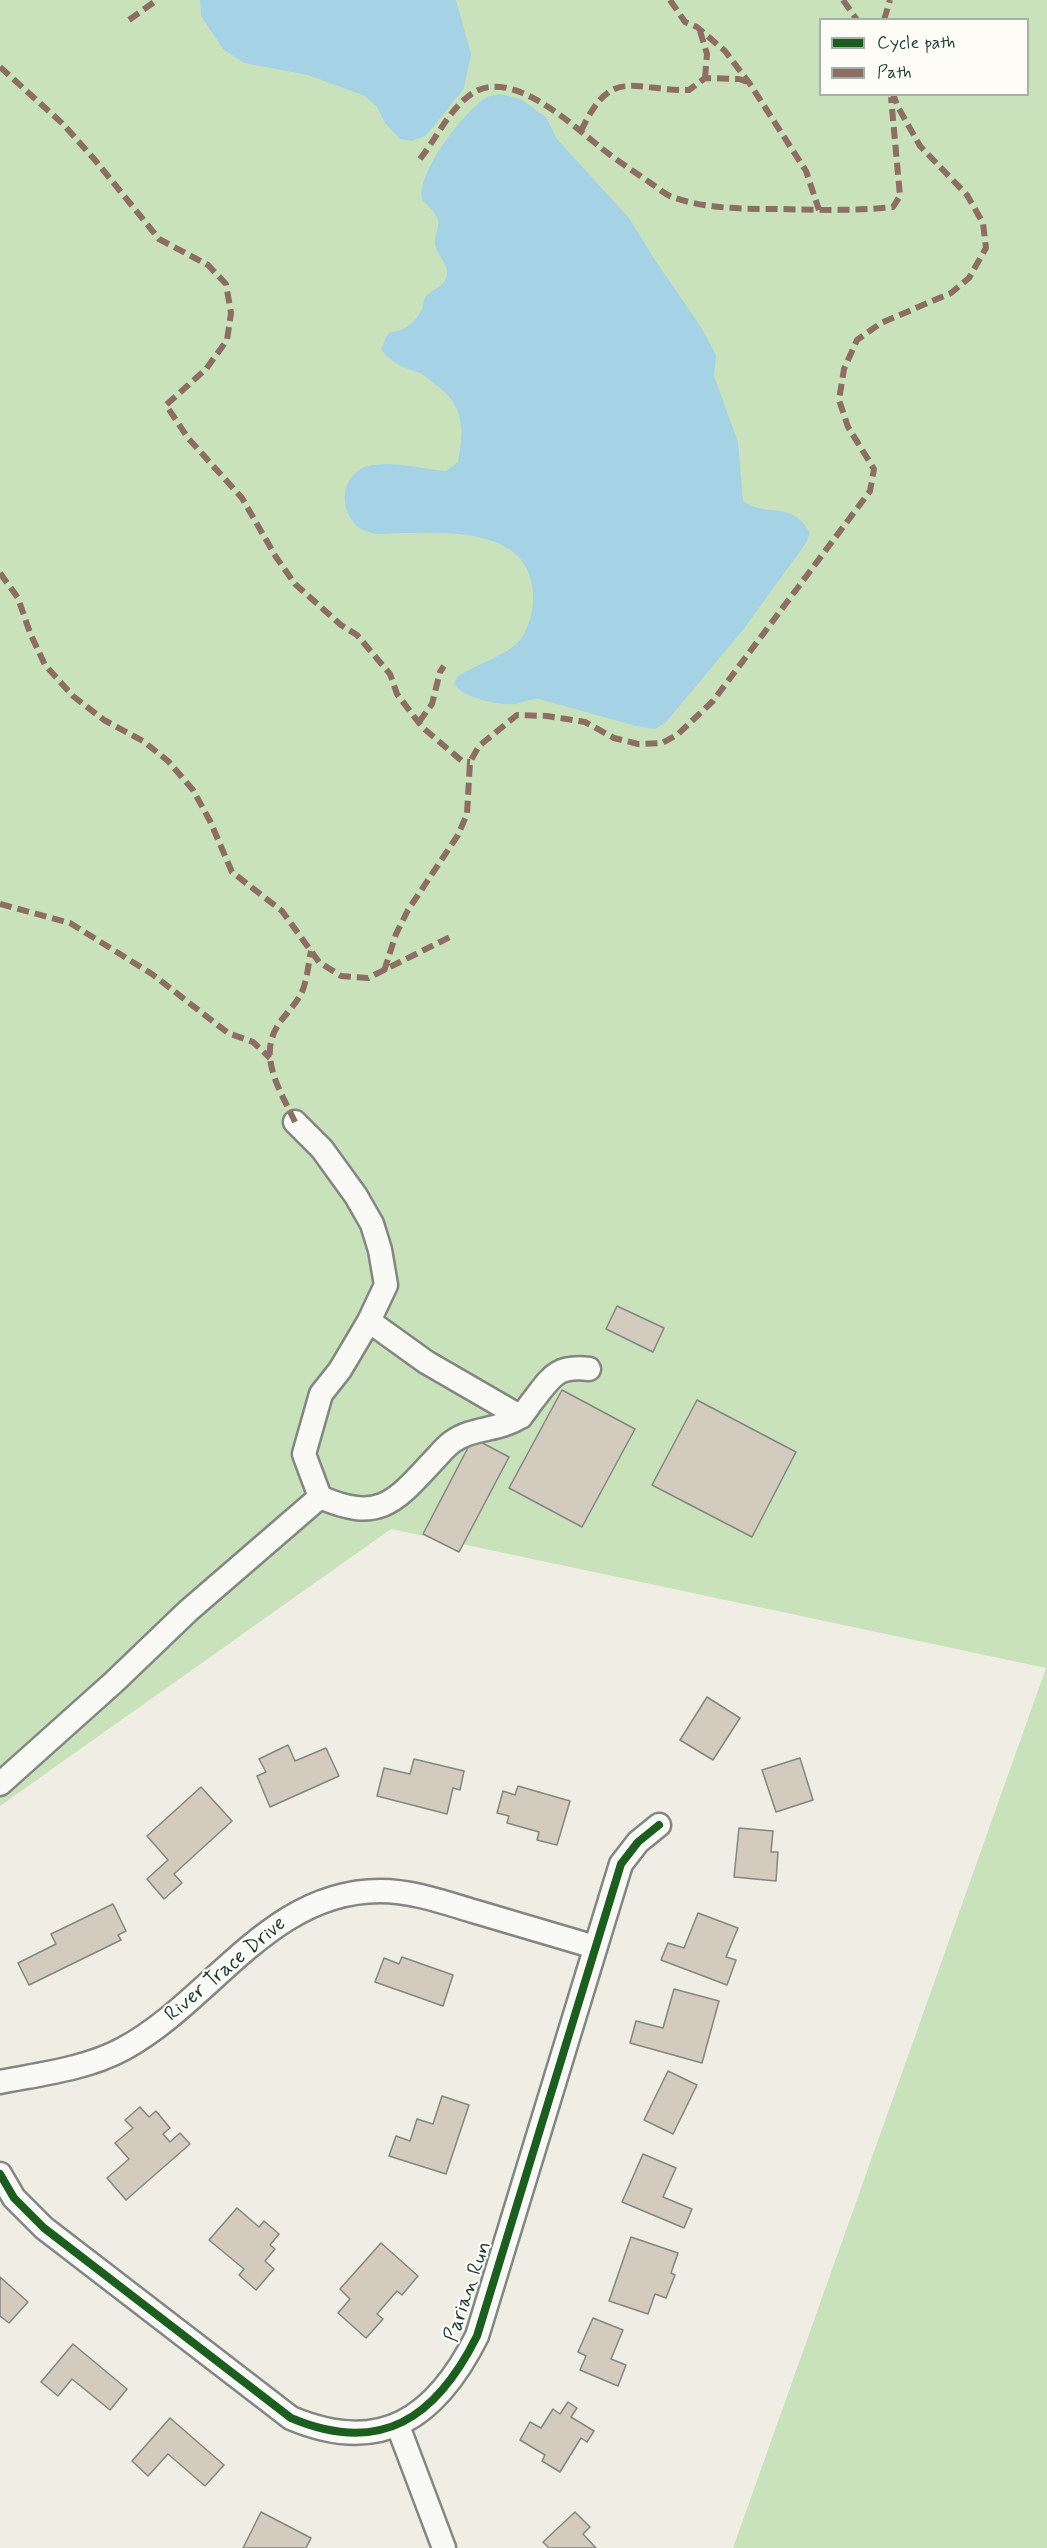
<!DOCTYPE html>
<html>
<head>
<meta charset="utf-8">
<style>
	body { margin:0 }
	#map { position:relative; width:1047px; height:2548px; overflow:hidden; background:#f0ede5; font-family:Mynerve,sans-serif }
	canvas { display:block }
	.legend { position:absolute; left:819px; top:18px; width:210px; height:78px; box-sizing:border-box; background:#fdfcf7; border:2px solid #a4b0a9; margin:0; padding:8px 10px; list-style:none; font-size:18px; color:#1f3d34 }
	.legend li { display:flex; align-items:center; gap:12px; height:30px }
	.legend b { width:30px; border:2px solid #a4b0a9 }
</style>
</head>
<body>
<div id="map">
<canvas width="1047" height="2548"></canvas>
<ul class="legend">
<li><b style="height:8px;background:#1b5e20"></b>Cycle path</li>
<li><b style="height:8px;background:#8d6e63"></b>Path</li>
</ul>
</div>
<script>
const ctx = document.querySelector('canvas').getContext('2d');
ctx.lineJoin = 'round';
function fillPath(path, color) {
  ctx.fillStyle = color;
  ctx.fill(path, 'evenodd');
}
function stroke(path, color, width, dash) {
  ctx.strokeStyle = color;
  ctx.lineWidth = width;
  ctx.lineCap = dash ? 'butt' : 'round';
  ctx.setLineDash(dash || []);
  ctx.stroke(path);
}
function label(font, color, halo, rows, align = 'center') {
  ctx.font = font + ' Mynerve,sans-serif';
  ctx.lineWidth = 4.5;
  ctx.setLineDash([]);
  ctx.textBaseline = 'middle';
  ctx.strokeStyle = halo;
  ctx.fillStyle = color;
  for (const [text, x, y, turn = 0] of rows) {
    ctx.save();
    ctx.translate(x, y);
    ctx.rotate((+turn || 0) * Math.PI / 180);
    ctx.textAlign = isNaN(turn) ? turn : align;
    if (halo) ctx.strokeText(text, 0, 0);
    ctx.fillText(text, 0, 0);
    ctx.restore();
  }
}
const green = new Path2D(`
	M 0,0 L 1047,0 L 1047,2548 L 733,2548 L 1046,1668 L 391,1529 L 0,1806 ZM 820,20 L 1028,20 L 1028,94 L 820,94 Z`);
const water = new Path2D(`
	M 200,0 L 456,0 L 471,54 L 464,88 L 435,125 L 425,136 L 412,141 L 400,139 L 385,123 L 377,107 L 365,96 L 308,75 L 244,63 L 223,49 L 201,16 Z
	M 501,94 L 520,99 L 546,117 L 557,139 L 629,218 L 655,260 L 701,327 L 716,355 L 714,376 L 738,442 L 743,501 C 770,519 791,499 810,533 L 806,543 L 743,630 L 666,722 L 655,729 L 636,726 L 539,699 C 529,699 525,702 516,704 C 500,706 463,698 454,684 L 457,677 C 475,665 499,658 514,646 C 527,636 534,612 533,596 C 532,519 426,534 374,534 C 370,532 364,531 361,529 C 336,511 340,471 372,465 C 396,461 423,469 446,471 L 458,462 C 464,429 465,406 435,384 C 430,380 425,376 420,373 C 404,368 391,363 381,349 L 386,337 L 390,332 C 404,332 416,322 422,309 C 424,305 423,300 426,296 C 432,289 443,288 446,278 C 451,264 436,256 435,244 C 434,234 441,227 437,217 C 434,210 426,205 422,199 C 417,172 464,111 487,97 C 491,95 496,95 501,94 Z`);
const building = new Path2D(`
	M 617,1306 L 664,1328 L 653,1352 L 606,1329 Z
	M 562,1390 L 635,1429 L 582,1527 L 509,1488 Z
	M 697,1400 L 796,1452 L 752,1537 L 652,1485 Z
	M 473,1438 L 509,1457 L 459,1552 L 423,1534 Z
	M 707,1697 L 740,1718 L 713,1760 L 680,1740 Z
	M 288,1745 L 295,1761 L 326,1748 L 339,1776 L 270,1807 L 257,1776 L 266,1772 L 259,1759 Z
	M 800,1758 L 813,1800 L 776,1812 L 762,1770 Z
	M 414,1759 L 464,1771 L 460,1790 L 453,1788 L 447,1814 L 377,1796 L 384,1768 L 410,1774 Z
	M 518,1786 L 570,1801 L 557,1845 L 537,1840 L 539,1832 L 507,1823 L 509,1816 L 497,1813 L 503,1791 L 515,1795 Z
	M 201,1787 L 232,1821 L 174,1874 L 182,1883 L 164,1899 L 147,1879 L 168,1860 L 147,1836 Z
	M 739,1828 L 773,1831 L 771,1852 L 778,1852 L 776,1881 L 734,1877 Z
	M 113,1904 L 126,1931 L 118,1935 L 121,1940 L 29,1985 L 18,1963 L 56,1944 L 51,1934 Z
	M 698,1913 L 738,1928 L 726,1957 L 736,1960 L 727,1985 L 661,1960 L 668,1943 L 684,1948 Z
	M 402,1957 L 453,1975 L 443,2006 L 375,1982 L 384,1958 L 399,1964 Z
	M 674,1989 L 719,2001 L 702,2063 L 630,2043 L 636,2021 L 663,2028 Z
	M 668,2071 L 697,2085 L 673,2134 L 644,2120 Z
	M 442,2096 L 469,2105 L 446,2174 L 389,2156 L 396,2136 L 410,2141 L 417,2119 L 433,2124 Z
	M 140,2107 L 149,2117 L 156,2111 L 170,2128 L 163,2134 L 170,2142 L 180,2133 L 190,2144 L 126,2200 L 107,2178 L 129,2159 L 115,2143 L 133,2128 L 125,2120 Z
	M 643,2154 L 676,2168 L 663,2197 L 692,2209 L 684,2228 L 622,2202 Z
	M 237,2208 L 259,2227 L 264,2221 L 279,2234 L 270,2245 L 275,2249 L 265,2261 L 274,2269 L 256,2290 L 239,2275 L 244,2269 L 209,2240 Z
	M 631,2237 L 678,2253 L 671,2273 L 675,2275 L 666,2298 L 655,2294 L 648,2314 L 609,2301 Z
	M 381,2243 L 418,2276 L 402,2295 L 397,2291 L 377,2314 L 383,2319 L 366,2338 L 338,2313 L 350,2299 L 340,2289 Z
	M 0,2277 L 28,2302 L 9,2323 L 0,2316 Z
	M 593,2318 L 623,2330 L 611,2359 L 626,2365 L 618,2386 L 580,2370 L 586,2356 L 578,2352 Z
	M 73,2344 L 127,2389 L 110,2410 L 72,2379 L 58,2396 L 41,2382 Z
	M 568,2402 L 577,2408 L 571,2417 L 594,2431 L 587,2442 L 581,2438 L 560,2472 L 542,2461 L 545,2455 L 520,2440 L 530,2422 L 541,2428 L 553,2409 L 560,2414 Z
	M 170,2418 L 224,2465 L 205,2486 L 168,2454 L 148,2476 L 132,2461 Z
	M 261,2512 L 311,2538 L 306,2548 L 243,2548 Z
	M 575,2512 L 590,2527 L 583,2534 L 596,2548 L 549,2548 L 543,2542 Z`);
const minor = new Path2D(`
	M 295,1122 L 322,1149 L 356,1196 L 372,1224 L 380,1250 L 386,1285 L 369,1321 L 340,1370 L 321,1394 L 304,1454 L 320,1497 C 379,1523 395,1502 433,1461 C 439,1455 445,1447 452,1442 C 472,1427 499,1431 520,1417 C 524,1414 528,1407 531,1403 C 551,1378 555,1365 589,1369
	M 369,1321 L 426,1362 L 521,1417
	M 0,1784 L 114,1682 L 188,1611 L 320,1497
	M 0,2082 C 40,2074 86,2069 123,2049 C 212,2001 269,1891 380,1891 C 412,1891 443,1902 473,1911 C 514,1923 555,1935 595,1947
	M 0,2174 L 14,2198 L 44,2228 L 291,2418 C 381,2456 436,2418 477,2336 L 621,1864 L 638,1842 L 659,1825
	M 398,2426 L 444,2548`);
const quiet = new Path2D(`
	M 670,0 L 685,22 L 697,27 L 725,51 L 750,84 L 806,171 L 819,210
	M 843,0 L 857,20
	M 129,20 L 157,0
	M 884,20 L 890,0
	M 700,31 L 707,54 L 705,78
	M 0,67 L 63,124 L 95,160 L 159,239 L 208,265 L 226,284 L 231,313 L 227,340 L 206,369 L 166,405 L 188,438 L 242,498 L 276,557 L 295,584 L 341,625 L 357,635 L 390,674 L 397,694 L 422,727 L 462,761 L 470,762
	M 581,131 C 612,65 632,91 689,90 L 705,78 L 739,79 L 748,82
	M 420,159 C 436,139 449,110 470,95 C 509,65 571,124 600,147 C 616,160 635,172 652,184 C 659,189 667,196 675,198 C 708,209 745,209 779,209 C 817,210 855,211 893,207 L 900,196 L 891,97
	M 0,573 L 18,598 L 30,633 L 45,665 L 73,696 L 104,720 L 143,741 L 168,761 L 193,790 L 210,821 L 232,872 L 282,911 L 319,962 L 341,976 L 368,978 L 454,935
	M 419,722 L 432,704 L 440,672 L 444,666
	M 0,904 L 70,923 L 152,974 L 228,1033 L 253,1042 L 270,1058
	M 384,971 L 396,934 L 408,910 L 458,835 L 467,814 L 470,762 L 479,746 L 517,715 L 547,716 L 585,722 L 614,738 L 638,744 L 662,743 L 677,735 L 713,701 L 870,491 L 874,469 L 848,427 L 839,400 L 844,369 L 857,340 L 881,323 L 951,293 L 969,278 L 986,248 L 983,223 L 967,195 L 920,146 L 898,107 L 893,94
	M 295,1122 C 284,1098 263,1066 272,1038 C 277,1021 291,1011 300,996 C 307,984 308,965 311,951`);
const cycleway = new Path2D(`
	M 0,2174 L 14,2198 L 44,2228 L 291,2418 C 381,2456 436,2418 477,2336 L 621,1864 L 638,1842 L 659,1825`);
const streetNames = [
	["River Trace Drive",226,1970,-40],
	["Parian Run",469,2292,-71]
];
fillPath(green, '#cae2bb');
fillPath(water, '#a6d2e6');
fillPath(building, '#d2cbbe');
stroke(building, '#838781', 1.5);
stroke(minor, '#838781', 27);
stroke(minor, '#f9f9f6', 22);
stroke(quiet, '#8d6e63', 6, [12, 6]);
stroke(cycleway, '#1b5e20', 8);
label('21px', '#1f3d34', '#fdfcf7', streetNames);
</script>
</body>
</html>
